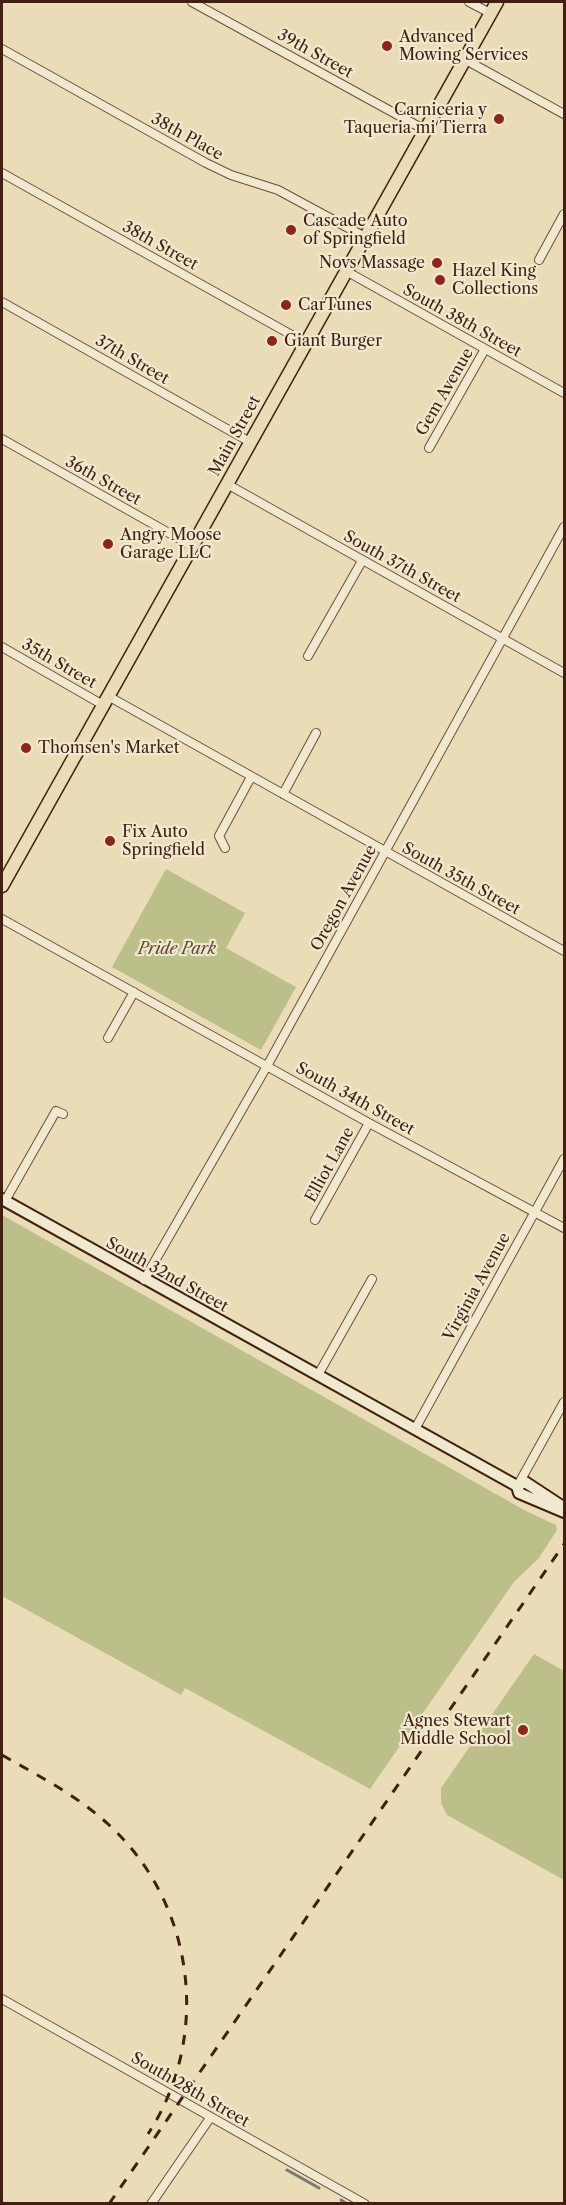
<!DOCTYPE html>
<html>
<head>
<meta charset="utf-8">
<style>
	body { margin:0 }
	#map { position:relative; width:566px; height:2205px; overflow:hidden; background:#eadcb7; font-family:"Libre Caslon Text",serif }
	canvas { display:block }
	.frame { position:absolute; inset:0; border:3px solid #411f11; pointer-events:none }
</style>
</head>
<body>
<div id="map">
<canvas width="566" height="2205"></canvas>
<div class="frame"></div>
</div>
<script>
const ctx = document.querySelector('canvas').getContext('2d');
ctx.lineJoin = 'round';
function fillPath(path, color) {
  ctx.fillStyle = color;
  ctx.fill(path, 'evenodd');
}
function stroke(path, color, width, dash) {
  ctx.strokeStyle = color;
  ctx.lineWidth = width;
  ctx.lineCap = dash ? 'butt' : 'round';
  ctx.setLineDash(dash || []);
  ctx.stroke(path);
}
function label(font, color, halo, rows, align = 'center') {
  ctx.font = font + ' "Libre Caslon Text",serif';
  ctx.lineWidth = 4.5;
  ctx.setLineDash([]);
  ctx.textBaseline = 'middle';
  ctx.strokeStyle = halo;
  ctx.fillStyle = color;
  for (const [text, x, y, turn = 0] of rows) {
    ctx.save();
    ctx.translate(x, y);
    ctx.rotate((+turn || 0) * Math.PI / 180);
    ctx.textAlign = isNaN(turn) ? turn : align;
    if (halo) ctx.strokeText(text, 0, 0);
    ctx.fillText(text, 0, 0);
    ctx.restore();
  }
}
const green = new Path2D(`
	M 166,869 L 245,913 L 226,948 L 296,987 L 261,1050 L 112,967 Z
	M 2,1215 L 526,1511 L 556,1525 L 557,1530 L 539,1558 L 514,1582 L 370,1789 L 185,1688 L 181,1695 L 2,1596 Z
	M 534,1654 L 564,1671 L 564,1880 L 447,1815 L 441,1803 L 441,1788 Z`);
const stream = new Path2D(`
	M 287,2170 L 319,2188
	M 341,2200 L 347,2204`);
const street = new Path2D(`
	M 192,2 L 425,130
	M 469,2 L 490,13
	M 2,49 L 206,163 L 231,175 L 278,190 L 365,237
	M 464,59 L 564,114
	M 2,173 L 306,343
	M 539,260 L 564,214
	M 346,271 L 564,393
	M 2,302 L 250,442
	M 2,439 L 192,546
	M 429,448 L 485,349
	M 227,484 L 564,673
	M 2,647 L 103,705
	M 308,656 L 362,561
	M 108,696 L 564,951
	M 283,794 L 316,733
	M 225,848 L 219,836 L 251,777
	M 2,919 L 369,1123 L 564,1228
	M 108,1038 L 134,992
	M 5,1201 L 56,1111 L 63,1114
	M 315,1220 L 369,1123
	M 144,1280 L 267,1066 L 564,527
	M 318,1375 L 372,1279
	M 415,1429 L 564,1159
	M 518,1485 L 564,1402
	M 2,1999 L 365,2204
	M 151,2204 L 210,2118`);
const secondary = new Path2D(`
	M 2,1199 L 517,1486 L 519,1493 L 564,1512
	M 517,1486 L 525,1482 L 560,1505`);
const primary = new Path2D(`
	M 2,886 L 497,2`);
const rail = new Path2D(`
	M 2,1755 C 39,1776 76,1795 108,1824 C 195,1903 212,2036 148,2134
	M 109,2204 L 564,1544`);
const markers = [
	[387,46,6,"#8f2418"],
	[499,119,6,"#8f2418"],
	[291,230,6,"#8f2418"],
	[437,263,6,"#8f2418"],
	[440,280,6,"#8f2418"],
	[286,305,6,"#8f2418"],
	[272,341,6,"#8f2418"],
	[108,544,6,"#8f2418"],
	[26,748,6,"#8f2418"],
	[110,841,6,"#8f2418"],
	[523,1730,6,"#8f2418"]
];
const poiNames = [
	["Advanced",399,37],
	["Mowing Services",399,55],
	["Carniceria y",487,110,"right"],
	["Taqueria mi Tierra",487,128,"right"],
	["Cascade Auto",303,221],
	["of Springfield",303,239],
	["Novs Massage",425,263,"right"],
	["Hazel King",452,271],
	["Collections",452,289],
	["CarTunes",298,305],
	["Giant Burger",284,341],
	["Angry Moose",120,535],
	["Garage LLC",120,553],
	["Thomsen's Market",38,748],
	["Fix Auto",122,832],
	["Springfield",122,850],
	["Agnes Stewart",511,1721,"right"],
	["Middle School",511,1739,"right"]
];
const streetNames = [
	["39th Street",315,54,29],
	["38th Place",187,137,29],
	["38th Street",160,246,29],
	["South 38th Street",462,321,29],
	["37th Street",132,360,30],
	["Gem Avenue",445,392,-60],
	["Main Street",235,436,-61],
	["36th Street",103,481,29],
	["South 37th Street",402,567,29],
	["35th Street",59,664,30],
	["South 35th Street",461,879,29],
	["Oregon Avenue",344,898,-61],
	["South 34th Street",355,1099,29],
	["Elliot Lane",330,1165,-61],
	["South 32nd Street",167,1275,29],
	["Virginia Avenue",477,1287,-61],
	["South 28th Street",190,2090,30]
];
const parkNames = [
	["Pride Park",177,949]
];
fillPath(green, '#bcbf8a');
stroke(stream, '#767b75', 3);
stroke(street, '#6b4e3a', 10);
stroke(secondary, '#411f11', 14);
stroke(primary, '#411f11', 15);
stroke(street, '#f1e8d0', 8);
stroke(secondary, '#f1e8d0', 10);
stroke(primary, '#eadcb7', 12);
stroke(rail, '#411f11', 3, [10, 10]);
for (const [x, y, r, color] of markers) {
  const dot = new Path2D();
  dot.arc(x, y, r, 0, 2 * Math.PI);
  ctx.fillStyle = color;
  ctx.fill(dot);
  stroke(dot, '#f1e8d0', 2);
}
label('16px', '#411f11', '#f1e8d0', poiNames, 'left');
label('16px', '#411f11', '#f1e8d0', streetNames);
label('italic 16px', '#60472f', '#f1e8d0', parkNames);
</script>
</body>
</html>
